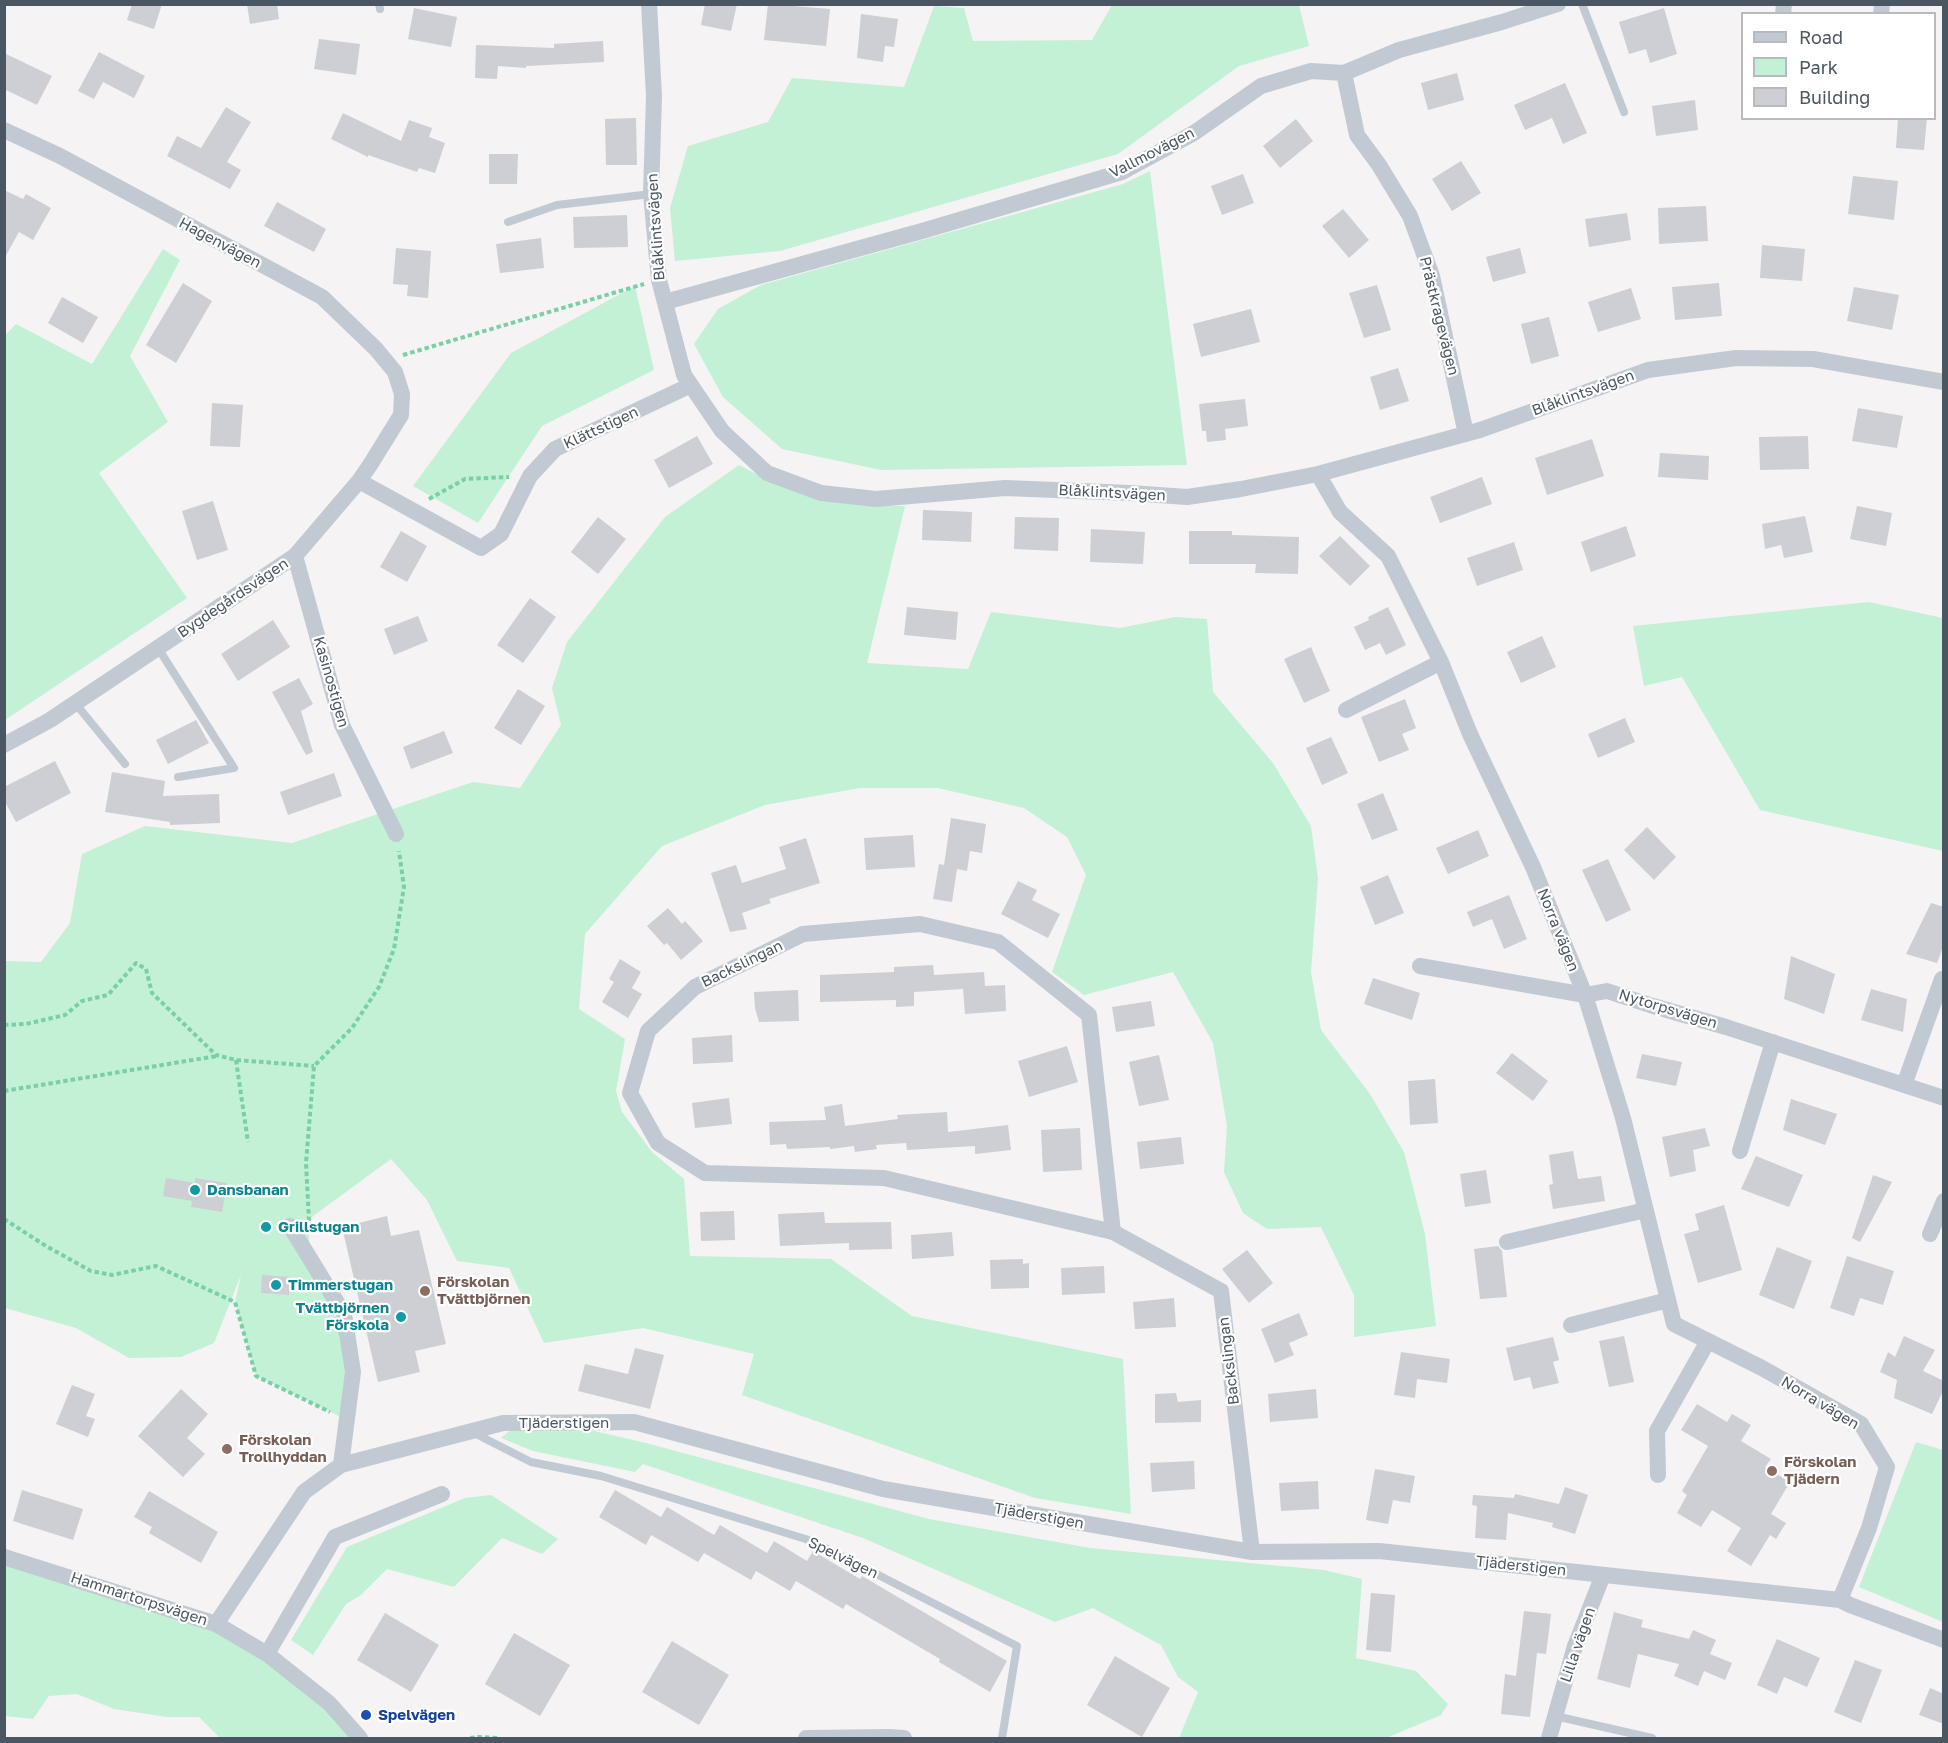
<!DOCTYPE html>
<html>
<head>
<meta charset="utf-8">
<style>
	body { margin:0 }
	#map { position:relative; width:1948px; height:1743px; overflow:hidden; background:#f5f3f3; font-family:"Golos Text",sans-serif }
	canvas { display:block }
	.frame { position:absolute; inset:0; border:6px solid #4a5661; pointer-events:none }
	.legend { position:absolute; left:1741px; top:12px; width:195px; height:108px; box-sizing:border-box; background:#fff; border:2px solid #b7bbc0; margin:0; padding:8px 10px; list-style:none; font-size:18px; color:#4a5661 }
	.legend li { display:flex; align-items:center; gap:12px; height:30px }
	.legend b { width:30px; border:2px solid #b7bbc0 }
</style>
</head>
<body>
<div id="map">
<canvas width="1948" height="1743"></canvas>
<div class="frame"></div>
<ul class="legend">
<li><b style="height:8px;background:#c1cad2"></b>Road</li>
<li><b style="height:16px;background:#c3f1d5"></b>Park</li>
<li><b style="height:16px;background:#cdcfd5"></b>Building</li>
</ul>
</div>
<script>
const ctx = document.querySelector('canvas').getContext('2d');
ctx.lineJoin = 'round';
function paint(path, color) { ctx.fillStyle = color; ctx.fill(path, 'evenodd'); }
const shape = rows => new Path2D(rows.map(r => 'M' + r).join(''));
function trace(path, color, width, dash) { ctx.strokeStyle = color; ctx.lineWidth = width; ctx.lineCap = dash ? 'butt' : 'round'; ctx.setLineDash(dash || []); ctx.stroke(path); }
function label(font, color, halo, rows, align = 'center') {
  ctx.font = font + ' "Golos Text",sans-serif'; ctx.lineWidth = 4.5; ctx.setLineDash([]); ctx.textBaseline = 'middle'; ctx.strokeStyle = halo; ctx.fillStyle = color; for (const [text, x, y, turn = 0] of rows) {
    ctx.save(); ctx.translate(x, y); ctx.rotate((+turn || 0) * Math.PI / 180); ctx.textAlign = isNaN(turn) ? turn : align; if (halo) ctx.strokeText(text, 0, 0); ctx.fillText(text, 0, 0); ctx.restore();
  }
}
const green = shape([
	[1112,5,1299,5,1309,46,1239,66,1118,154,780,251,675,261,670,208,688,146,768,122,792,78,904,87,934,6,964,8,973,41,1092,40],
	[1150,171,1187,465,881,470,782,449,723,397,694,344,718,309,761,285,1123,184],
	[163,249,180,260,130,356,168,422,99,473,187,598,5,720,5,335,16,324,92,364],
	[635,286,654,370,542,426,478,523,413,486,511,353],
	[739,465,764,478,876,506,905,506,867,663,968,669,991,612,1120,628,1175,617,1207,619,1213,692,1273,763,1311,826,1318,878,1311,972,1321,1030,1370,1094,1404,1152,1425,1234,1436,1326,1354,1337,1354,1295,1321,1227,1267,1229,1243,1213,1224,1172,1227,1126,1213,1043,1173,972,1084,995,1052,972,1086,875,1067,837,1024,808,938,788,860,788,765,805,662,846,585,934,579,1009,625,1039,616,1091,622,1112,652,1152,684,1179,690,1256,831,1259,912,1316,1123,1359,1131,1514,1035,1498,742,1395,754,1354,643,1328,544,1343,509,1268,457,1261,427,1200,391,1159,309,1219,309,1258,344,1314,347,1420,256,1376,235,1302,241,1275,214,1343,181,1357,129,1358,76,1328,5,1308,4,961,41,962,70,923,82,854,145,826,292,843,473,782,520,788,561,725,552,688,567,642,665,517],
	[1869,602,1943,618,1943,851,1760,810,1682,677,1644,686,1633,626],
	[513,1428,594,1431,646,1443,929,1519,1090,1548,1324,1570,1362,1579,1356,1658,1416,1671,1448,1704,1441,1715,1386,1738,1179,1738,1198,1692,1178,1677,1161,1645,1093,1608,1055,1622,863,1538,643,1464,635,1472,533,1451,501,1438],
	[1916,1442,1943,1450,1943,1622,1859,1587],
	[491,1495,558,1539,542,1554,502,1538,454,1587,387,1569,361,1595,346,1604,313,1655,291,1640,347,1547,465,1498],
	[5,1557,216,1624,267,1654,360,1738,220,1738,199,1717,167,1717,114,1709,77,1694,49,1696,33,1719,5,1716]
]);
const building = shape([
	[132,4,162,4,154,29,127,20],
	[247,4,277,4,279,19,250,24],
	[705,4,737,4,731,31,701,25],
	[768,4,830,9,826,46,764,40],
	[414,8,457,17,451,47,408,39],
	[1664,8,1677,54,1650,63,1646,49,1629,54,1619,22],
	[861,14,898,19,894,47,885,46,883,62,857,58],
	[319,39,360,44,356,75,314,69],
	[603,41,604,62,526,66,526,68,498,66,497,79,475,78,476,45,554,48,554,44],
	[99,52,145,76,134,98,103,82,94,99,78,91],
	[4,53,52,76,37,105,4,89],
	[1457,73,1464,100,1428,110,1421,83],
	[1565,83,1587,133,1563,144,1552,118,1525,130,1514,105],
	[1695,100,1698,130,1656,136,1652,106],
	[226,107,251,122,227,162,241,170,230,189,167,156,177,136,201,148],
	[343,113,401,141,409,120,432,128,429,137,445,143,435,173,419,168,417,172,368,155,368,157,331,139],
	[636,118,637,165,606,165,605,119],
	[1898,118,1927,118,1924,150,1896,148],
	[1296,119,1313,141,1280,168,1263,146],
	[489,154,518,154,517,184,489,184],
	[1461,161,1481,193,1452,211,1432,179],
	[1243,174,1254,203,1222,215,1211,186],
	[1853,176,1898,181,1894,220,1848,214],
	[4,190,23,199,26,194,51,208,33,240,19,232,4,259],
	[277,202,326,229,314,252,264,226],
	[1706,206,1708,241,1659,244,1658,208],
	[1343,209,1369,240,1349,258,1322,226],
	[1627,213,1631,240,1589,247,1585,219],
	[627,215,628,247,574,248,573,217],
	[541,238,544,268,500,273,496,244],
	[1762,245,1805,249,1802,281,1760,278],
	[396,248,431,251,428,298,407,296,408,285,393,284],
	[1520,248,1526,273,1493,282,1486,257],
	[183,283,212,301,176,363,146,345],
	[1719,283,1722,316,1675,320,1672,287],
	[1377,285,1391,330,1364,338,1349,293],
	[1854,287,1899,295,1892,330,1847,321],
	[1631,288,1641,319,1598,332,1588,302],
	[62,297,98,317,83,343,48,323],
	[1251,309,1260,342,1201,357,1193,324],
	[1549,317,1559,356,1531,364,1521,324],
	[1398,368,1409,401,1380,410,1370,377],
	[1245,399,1248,426,1225,429,1226,440,1207,442,1206,431,1202,431,1199,404],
	[212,403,243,405,240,447,210,446],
	[1858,408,1903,416,1897,448,1852,441],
	[697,436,713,464,669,488,654,460],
	[1808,436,1809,469,1760,470,1759,437],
	[1592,439,1604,476,1547,495,1535,458],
	[1660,453,1709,456,1708,480,1658,477],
	[1482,477,1492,504,1440,523,1430,497],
	[213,501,228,550,197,560,182,511],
	[1857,506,1892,513,1886,546,1850,539],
	[923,510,972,512,971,542,922,540],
	[1805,516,1813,552,1784,558,1781,545,1765,549,1762,524],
	[598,517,626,539,598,574,571,552],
	[1015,517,1059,518,1058,551,1014,549],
	[1626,526,1636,556,1591,572,1581,542],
	[1091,529,1145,532,1143,564,1090,562],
	[401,531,427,546,407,582,380,567],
	[1189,531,1232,531,1232,535,1299,537,1298,574,1255,573,1256,564,1189,564],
	[1340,536,1370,566,1350,586,1319,556],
	[1514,542,1523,570,1477,586,1467,558],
	[530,598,556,617,523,663,497,645],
	[907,607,958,612,956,640,904,635],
	[1388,607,1406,645,1386,655,1380,643,1365,650,1354,627,1369,620,1368,617],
	[418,616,428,641,394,655,384,629],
	[273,620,290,647,238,681,221,654],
	[1542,636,1556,667,1521,683,1507,652],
	[1311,647,1330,691,1304,703,1284,659],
	[299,678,313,704,301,711,313,752,306,755,272,692],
	[518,689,545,706,521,745,494,728],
	[1405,699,1416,728,1402,734,1409,750,1379,762,1361,717],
	[1625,718,1635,742,1598,758,1588,734],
	[196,720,209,743,168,764,156,740],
	[444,731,453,753,411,769,403,747],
	[1331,737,1348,773,1322,785,1306,748],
	[55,761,71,793,16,822,4,800,4,787],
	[112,772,165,781,163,796,219,794,220,823,170,825,170,822,105,812],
	[334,773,342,796,288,815,280,792],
	[1383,793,1398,830,1372,840,1357,804],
	[951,818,986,824,982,853,970,851,967,871,957,869,952,902,933,899,939,864,944,865],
	[1647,827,1676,857,1654,880,1624,850],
	[1478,830,1489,856,1448,874,1436,848],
	[913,835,915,867,866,870,864,838],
	[806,838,820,883,769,899,771,903,742,913,747,929,730,932,711,873,736,865,742,883,786,869,779,847],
	[1608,859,1631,910,1606,922,1582,870],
	[1388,875,1404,913,1375,925,1360,887],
	[1018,881,1037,890,1032,900,1060,914,1048,938,1001,914],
	[1509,895,1527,939,1504,949,1492,919,1473,927,1467,912],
	[1931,903,1944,907,1944,944,1937,963,1906,954],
	[668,908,682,924,685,921,703,941,681,960,667,943,664,945,647,926],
	[1791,956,1835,974,1824,1014,1784,999],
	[620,959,641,972,632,988,642,994,628,1018,602,1002,614,982,609,979],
	[933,965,934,975,984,972,985,986,1005,985,1006,1011,965,1014,963,989,914,992,914,1006,896,1007,896,1000,820,1002,820,975,894,972,894,967],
	[1373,978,1420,993,1412,1020,1364,1004],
	[1871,989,1907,999,1903,1032,1861,1020],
	[798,990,799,1021,759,1022,755,1008,754,992],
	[1151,1001,1155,1026,1116,1032,1112,1007],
	[732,1035,733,1062,693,1064,692,1038],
	[1067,1046,1078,1082,1029,1097,1018,1061],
	[1512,1053,1548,1081,1533,1101,1496,1073],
	[1642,1054,1682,1062,1676,1086,1636,1078],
	[1159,1055,1169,1100,1139,1106,1129,1062],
	[1435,1079,1438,1123,1410,1125,1408,1081],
	[729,1098,732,1124,695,1128,692,1103],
	[1791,1099,1837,1114,1825,1145,1783,1130],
	[842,1104,845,1126,898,1119,897,1115,947,1112,948,1132,1008,1125,1011,1150,975,1154,975,1146,907,1150,906,1143,876,1145,877,1149,855,1152,854,1146,830,1149,830,1147,787,1149,786,1144,770,1145,769,1122,826,1120,824,1107],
	[1080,1128,1082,1170,1043,1172,1041,1130],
	[1705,1128,1710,1146,1693,1150,1696,1171,1670,1177,1662,1137],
	[1181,1137,1184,1164,1140,1169,1137,1142],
	[1573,1151,1578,1179,1601,1176,1605,1201,1553,1209,1549,1185,1553,1184,1549,1155],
	[1756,1156,1803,1175,1789,1207,1741,1189],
	[1486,1170,1491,1203,1465,1207,1460,1174],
	[1873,1175,1892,1182,1860,1242,1852,1238],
	[166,1178,195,1183,195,1178,227,1183,222,1212,191,1207,192,1201,163,1196],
	[1724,1205,1742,1270,1698,1283,1684,1234,1699,1230,1695,1214],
	[734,1211,735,1240,701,1241,700,1212],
	[824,1212,825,1223,891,1222,892,1249,849,1250,849,1243,780,1246,778,1214],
	[387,1216,391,1236,419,1230,446,1344,415,1351,420,1372,378,1382,342,1227],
	[952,1232,954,1256,912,1259,911,1235],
	[1498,1246,1502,1251,1507,1297,1480,1299,1474,1249],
	[1777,1247,1812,1261,1794,1309,1759,1295],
	[1247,1250,1273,1283,1249,1303,1222,1269],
	[1847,1256,1894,1271,1883,1305,1860,1298,1854,1316,1830,1308],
	[1023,1259,1023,1264,1029,1263,1029,1288,991,1289,990,1260],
	[1104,1266,1105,1293,1062,1295,1061,1268],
	[262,1275,290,1277,289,1295,261,1293],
	[1174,1298,1176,1327,1135,1329,1133,1302],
	[1299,1313,1308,1335,1289,1343,1294,1355,1275,1363,1261,1329],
	[1624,1336,1634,1382,1609,1387,1599,1341],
	[1904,1336,1935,1350,1923,1371,1944,1381,1944,1389,1932,1414,1894,1398,1897,1380,1880,1372,1888,1352,1895,1357],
	[1553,1337,1559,1360,1553,1362,1559,1383,1533,1389,1530,1377,1514,1381,1506,1348],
	[635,1348,664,1355,650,1409,578,1391,585,1364,628,1374],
	[1401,1352,1450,1359,1447,1383,1417,1379,1415,1398,1394,1395],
	[72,1385,95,1394,86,1416,95,1419,88,1437,56,1424],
	[181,1389,208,1414,187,1438,205,1454,183,1477,138,1436],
	[1316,1389,1318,1418,1270,1422,1268,1394],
	[1176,1393,1178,1402,1201,1400,1201,1422,1155,1423,1155,1394],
	[1697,1404,1727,1422,1732,1414,1751,1425,1741,1441,1771,1459,1765,1467,1790,1482,1771,1514,1786,1523,1776,1539,1770,1535,1751,1566,1727,1551,1741,1528,1712,1510,1701,1527,1677,1513,1687,1495,1682,1491,1708,1446,1681,1430],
	[1194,1461,1195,1489,1152,1492,1150,1463],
	[1375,1469,1415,1476,1410,1503,1393,1500,1388,1524,1366,1520],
	[1318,1481,1319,1509,1281,1511,1279,1483],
	[1565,1487,1588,1495,1575,1534,1552,1527,1553,1523,1508,1513,1506,1540,1475,1538,1477,1506,1472,1505,1473,1495,1514,1498,1515,1494,1559,1504],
	[22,1490,83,1509,73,1540,13,1521],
	[615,1490,661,1517,667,1507,714,1535,720,1525,767,1553,774,1541,807,1561,813,1551,860,1579,862,1576,1007,1661,990,1692,939,1662,940,1659,846,1604,843,1609,796,1581,790,1591,756,1571,751,1580,704,1553,698,1562,651,1535,646,1545,599,1517],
	[149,1491,218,1532,201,1563,149,1533,152,1527,134,1517],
	[1371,1593,1395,1595,1391,1652,1366,1650],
	[1524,1611,1551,1614,1546,1654,1537,1653,1530,1717,1501,1714,1505,1674,1516,1676],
	[1614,1612,1643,1620,1641,1627,1689,1639,1693,1630,1716,1640,1710,1654,1732,1663,1725,1680,1704,1671,1698,1686,1674,1676,1679,1664,1638,1654,1630,1688,1597,1679],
	[385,1613,439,1645,411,1692,357,1660],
	[514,1633,570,1665,540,1716,485,1684],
	[1777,1639,1820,1658,1807,1687,1784,1677,1777,1694,1757,1685],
	[672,1641,729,1675,699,1725,642,1692],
	[1115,1656,1170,1688,1142,1737,1087,1705],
	[1855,1660,1882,1670,1861,1723,1834,1712],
	[1930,1688,1944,1694,1944,1724,1919,1715]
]);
const path = shape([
	[403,355,644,284],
	[429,499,465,479,509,477],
	[4,1025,26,1024,65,1015,82,1001,108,995,136,963,146,969,152,993,216,1055,236,1060,314,1066],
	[236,1060,248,1142],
	[4,1091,217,1056],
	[4,1219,46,1246,91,1271,112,1275,156,1266,235,1302,256,1376,330,1412],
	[309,1221,306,1163,314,1066,352,1028,379,987,394,949,404,887,399,851],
	[470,1738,479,1737,498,1738]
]);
const service = shape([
	[379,4,380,9],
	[1582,4,1624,112],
	[508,222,557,205,651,194],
	[158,648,234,768,178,777],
	[75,703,125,764],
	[472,1432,531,1462,601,1476,812,1541,1017,1646,1002,1738],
	[1555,1716,1652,1738]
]);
const minor = shape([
	[649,4,654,96,651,194,659,280,684,375,722,431,767,473,821,493,876,499,1005,488,1130,493,1187,497,1241,489,1318,474,1480,430,1648,370,1736,358,1813,359,1944,382],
	[1783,14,1784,4],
	[1881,14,1882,4],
	[1344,73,1357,135,1379,165,1410,216,1432,276,1466,434],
	[4,130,60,156,322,297,376,349,395,372,402,394,401,415,370,465,359,481,295,556,50,720,4,745],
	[665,302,922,231,1122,172,1194,133,1261,86,1311,71,1344,73,1399,50,1502,22,1558,4],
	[1318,474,1340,512,1388,556,1441,662,1346,710],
	[359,481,481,548,501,534,530,476,555,449,691,385],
	[295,556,342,725,396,834],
	[1441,662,1470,734,1533,867,1585,995,1623,1118,1674,1324,1762,1368,1861,1424,1887,1467,1869,1528,1840,1600],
	[1420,966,1585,995,1607,991,1653,1006,1726,1027,1944,1098],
	[1904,1085,1942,979],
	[1740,1151,1773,1042],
	[290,1226,344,1314,353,1372,341,1465],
	[1113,1232,884,1178,705,1173,658,1143,630,1093,648,1031,695,987,803,934,920,924,998,942,1089,1015,1113,1232,1221,1291,1252,1552],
	[1930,1234,1944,1201],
	[1507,1242,1646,1210],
	[1571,1325,1668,1300],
	[1658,1475,1657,1431,1708,1341],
	[4,1557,216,1624,267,1654,329,1703,360,1738],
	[216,1624,304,1492,341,1465,503,1423,634,1422,883,1489,1252,1552,1379,1551,1840,1600,1850,1605,1944,1640],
	[267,1654,335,1537,442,1494],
	[806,1738,889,1737,904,1738],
	[1549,1738,1575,1646,1603,1575]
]);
const markers = [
	[195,1190,6,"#0f9aa8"],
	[266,1227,6,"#0f9aa8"],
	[276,1285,6,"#0f9aa8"],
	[425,1291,6,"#8d6e63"],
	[401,1317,6,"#0f9aa8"],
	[227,1449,6,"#8d6e63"],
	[1772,1471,6,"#8d6e63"],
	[366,1715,6,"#1a4fb4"]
];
const streetNames = [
	["Vallmovägen",1152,153,-27],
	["Blåklintsvägen",656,227,-94],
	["Hagenvägen",220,243,28],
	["Prästkragevägen",1439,316,76],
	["Blåklintsvägen",1583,393,-20],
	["Klättstigen",601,428,-25],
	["Blåklintsvägen",1112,493,3],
	["Bygdegårdsvägen",233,598,-34],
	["Kasinostigen",331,682,74],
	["Norra vägen",1558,930,68],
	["Backslingan",742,964,-26],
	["Nytorpsvägen",1668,1009,17],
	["Backslingan",1229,1361,-97],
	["Norra vägen",1820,1403,31],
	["Tjäderstigen",564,1423],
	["Tjäderstigen",1039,1516,10],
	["Spelvägen",843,1558,26],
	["Tjäderstigen",1521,1566,6],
	["Hammartorpsvägen",139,1599,18],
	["Lilla vägen",1578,1645,-71]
];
const cultureNames = [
	["Dansbanan",207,1190],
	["Grillstugan",278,1227],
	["Timmerstugan",288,1285],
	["Tvättbjörnen",389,1308,"right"],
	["Förskola",389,1325,"right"]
];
const educationNames = [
	["Förskolan",437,1282],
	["Tvättbjörnen",437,1299],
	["Förskolan",239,1440],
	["Trollhyddan",239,1457],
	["Förskolan",1784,1462],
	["Tjädern",1784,1479]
];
const transitNames = [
	["Spelvägen",378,1715]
];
paint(green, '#c3f1d5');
paint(building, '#cdcfd5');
trace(path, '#7ad0a6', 4, [4.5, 3]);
trace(service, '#c1cad2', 8);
trace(minor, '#c1cad2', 16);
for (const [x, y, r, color] of markers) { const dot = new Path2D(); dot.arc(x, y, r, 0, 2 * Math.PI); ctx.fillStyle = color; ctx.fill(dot); trace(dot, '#fff', 2); }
label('15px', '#4a5661', '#fff', streetNames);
label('bold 15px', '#0d838f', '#fff', cultureNames, 'left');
label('bold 15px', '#785e54', '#fff', educationNames, 'left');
label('bold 15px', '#164399', '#fff', transitNames, 'left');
</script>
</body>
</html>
